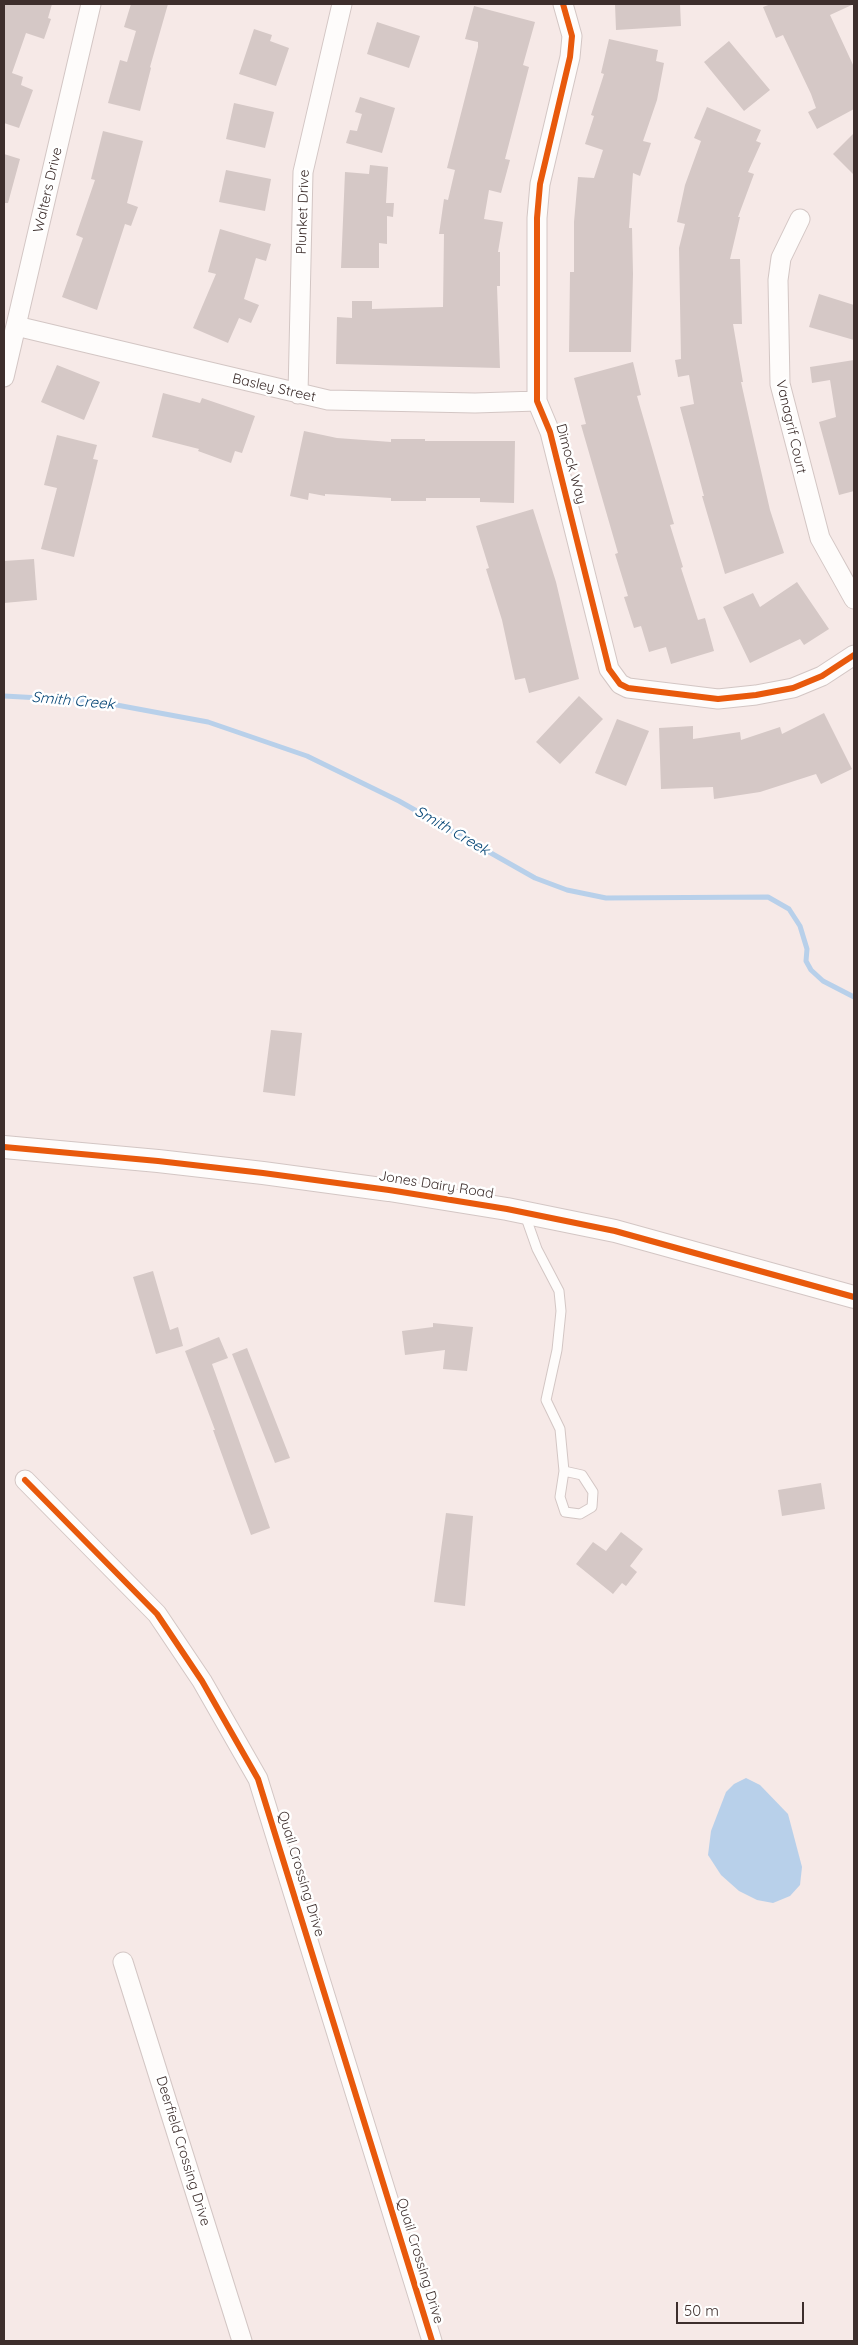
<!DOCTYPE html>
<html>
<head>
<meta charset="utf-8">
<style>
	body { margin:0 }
	#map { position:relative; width:858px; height:2345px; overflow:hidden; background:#f6e9e7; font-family:Quicksand,sans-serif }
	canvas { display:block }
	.frame { position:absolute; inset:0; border:5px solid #3d2e2c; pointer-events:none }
	.scale { position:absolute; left:676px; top:2302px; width:128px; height:22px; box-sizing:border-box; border:2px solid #3d2e2c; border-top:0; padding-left:6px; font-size:15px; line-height:18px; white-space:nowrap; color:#3d2e2c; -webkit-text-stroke:4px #fff; paint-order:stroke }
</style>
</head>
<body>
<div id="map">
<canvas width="858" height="2345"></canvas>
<div class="frame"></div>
<div class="scale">50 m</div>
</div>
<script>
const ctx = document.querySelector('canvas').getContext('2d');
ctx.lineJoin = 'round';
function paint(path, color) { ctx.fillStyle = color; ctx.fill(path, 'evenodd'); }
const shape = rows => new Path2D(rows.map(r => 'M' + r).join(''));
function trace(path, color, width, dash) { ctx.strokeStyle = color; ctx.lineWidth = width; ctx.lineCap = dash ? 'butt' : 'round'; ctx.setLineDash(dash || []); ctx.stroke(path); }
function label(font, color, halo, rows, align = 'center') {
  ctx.font = font + ' Quicksand,sans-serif'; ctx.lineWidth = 5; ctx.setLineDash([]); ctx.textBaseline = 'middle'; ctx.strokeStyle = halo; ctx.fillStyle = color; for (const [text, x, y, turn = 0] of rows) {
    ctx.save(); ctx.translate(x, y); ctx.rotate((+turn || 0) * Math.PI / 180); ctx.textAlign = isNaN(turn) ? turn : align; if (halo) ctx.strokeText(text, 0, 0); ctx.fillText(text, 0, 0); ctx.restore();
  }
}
const water = shape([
	[746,1778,760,1785,788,1814,802,1867,800,1885,790,1896,773,1903,757,1900,739,1891,721,1875,708,1855,711,1831,726,1792,734,1784]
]);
const stream = shape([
	[4,696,95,701,208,722,307,756,399,801,535,878,567,890,606,898,768,897,789,909,800,926,807,949,806,961,811,970,823,981,854,997]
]);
const building = shape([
	[4,4,52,4,48,18,51,19,44,39,26,33,12,73,23,77,21,85,33,90,19,128,4,123],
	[131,4,168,4,150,67,151,68,140,111,108,103,120,60,127,62,136,31,124,27],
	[615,4,680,4,681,26,616,30],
	[771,4,854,4,830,15,854,67,854,109,817,129,808,112,816,108,811,94,783,35,776,38,763,7],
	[474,6,535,22,523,65,529,67,505,159,510,160,501,193,489,190,484,219,503,222,498,252,500,252,500,286,497,286,500,368,336,364,337,317,352,318,352,301,372,301,372,309,443,307,444,234,439,234,444,199,448,200,455,170,447,168,478,47,478,42,465,39],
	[377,22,420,36,409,68,367,54],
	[254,29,272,35,270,41,289,48,276,86,239,74],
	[609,39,658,50,656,61,664,63,657,100,643,141,651,143,640,176,633,173,629,228,632,228,633,274,631,352,569,352,570,272,574,272,574,222,578,177,594,178,603,150,585,144,594,116,591,115,604,74,601,73],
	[729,41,770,90,744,111,704,62],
	[360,97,395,108,382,153,346,143,350,130,357,131,362,114,355,112],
	[234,103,274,112,265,148,226,139],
	[707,107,761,130,756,141,761,143,748,172,754,174,738,217,740,217,730,259,740,259,742,324,733,324,743,382,741,382,753,436,770,510,784,553,725,574,702,496,704,496,680,407,694,404,689,375,678,377,675,360,681,359,679,248,685,224,677,222,685,185,701,141,694,138],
	[103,131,143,141,127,203,138,207,131,226,125,224,97,310,62,297,83,238,76,235,95,180,91,179],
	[854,133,854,175,833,154],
	[4,154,20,159,8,203,4,203],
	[370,165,388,167,386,203,394,203,393,217,387,216,387,244,379,243,379,268,341,268,345,172,369,174],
	[226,170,271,179,265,211,219,202],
	[220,229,271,244,266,261,256,258,244,299,259,305,251,323,239,318,228,343,193,328,216,274,208,272],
	[819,294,854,305,854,340,809,327],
	[854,360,854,491,839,495,819,422,836,417,830,380,812,383,810,367],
	[633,362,641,395,637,396,674,524,670,525,683,567,681,568,698,620,705,618,714,651,671,664,666,647,649,652,641,626,634,628,624,597,628,596,615,554,618,553,581,425,586,424,574,378],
	[57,365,100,382,84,420,41,402],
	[163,393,200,403,202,398,255,416,242,453,235,451,231,463,198,451,199,449,152,437],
	[304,431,337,438,391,442,391,439,425,439,425,441,515,441,514,503,480,502,480,498,426,498,426,501,391,501,391,498,325,494,325,496,309,493,308,500,290,496],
	[57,435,97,445,93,459,98,460,74,557,41,549,57,488,44,485],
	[533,509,556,582,579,679,529,693,525,678,515,680,502,620,486,569,489,568,476,526],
	[34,559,37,600,4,603,4,561],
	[797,582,829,629,804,645,800,639,750,663,723,607,753,593,760,607],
	[579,696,603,719,560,764,536,742],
	[824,713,852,769,821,784,816,774,760,792,714,799,713,787,661,789,659,728,693,726,693,739,740,732,741,740,780,727,782,734],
	[617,719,649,731,626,786,595,773],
	[271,1030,302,1033,295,1096,263,1092],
	[153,1271,170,1330,178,1327,183,1346,156,1354,133,1277],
	[433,1323,473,1327,467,1371,443,1369,445,1350,405,1355,402,1331,433,1327],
	[219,1337,228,1358,212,1364,270,1528,251,1535,213,1430,215,1430,185,1351],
	[247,1348,290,1458,275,1463,232,1354],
	[821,1483,825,1509,782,1516,778,1490],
	[446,1513,473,1516,465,1606,434,1602],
	[621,1532,643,1549,630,1566,637,1572,626,1586,622,1583,613,1594,576,1564,593,1542,606,1551]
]);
const service = shape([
	[525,1215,537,1249,559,1291,561,1311,557,1350,546,1400,560,1429,564,1471,560,1497,565,1512,580,1514,592,1507,593,1492,582,1475,564,1471]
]);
const minor = shape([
	[563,4,572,36,570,57,540,184,537,218,537,401,550,432,609,669,620,684,628,688,718,699,756,695,793,688,822,676,854,655],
	[800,219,781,258,778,280,780,384,820,538,854,599],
	[16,326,328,400,475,403,537,401],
	[4,377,91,4],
	[298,394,303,172,342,4],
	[25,1480,157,1614,202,1681,258,1779,432,2341],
	[123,1962,242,2341]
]);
const tertiary = shape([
	[4,1147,158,1161,263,1173,389,1190,507,1209,615,1231,854,1297]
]);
const cycleway = shape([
	[563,4,572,36,570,57,540,184,537,218,537,401,550,432,609,669,620,684,628,688,718,699,756,695,793,688,822,676,854,655],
	[4,1147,158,1161,263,1173,389,1190,507,1209,615,1231,854,1297],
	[25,1480,157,1614,202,1681,258,1779,432,2341]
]);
const streetNames = [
	["Walters Drive",48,190,-77],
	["Plunket Drive",303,212,-88],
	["Basley Street",274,388,13],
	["Vanagrif Court",791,427,77],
	["Dimock Way",571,464,75],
	["Jones Dairy Road",436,1185,9],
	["Quail Crossing Drive",301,1874,73],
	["Deerfield Crossing Drive",183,2151,73],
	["Quail Crossing Drive",420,2261,73]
];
const waterNames = [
	["Smith Creek",73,701,5],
	["Smith Creek",452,831,30]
];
paint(water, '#b8d0ea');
trace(stream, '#b8d0ea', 5);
paint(building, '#d5c8c6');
trace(service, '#d3c6c4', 11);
trace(minor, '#d3c6c4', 21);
trace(tertiary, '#d3c6c4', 24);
trace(service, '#fefcfb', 9);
trace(minor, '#fefcfb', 19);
trace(tertiary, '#fefcfb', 22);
trace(cycleway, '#e8590c', 6);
label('14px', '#3d2e2c', '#fff', streetNames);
label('italic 15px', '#064676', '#fff', waterNames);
</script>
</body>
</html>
